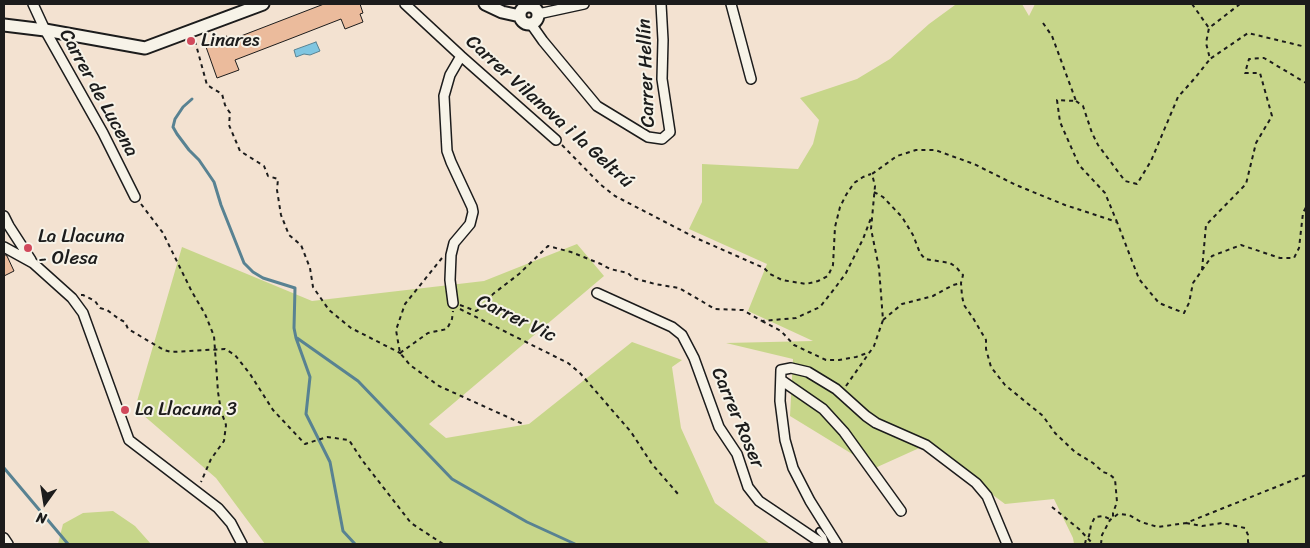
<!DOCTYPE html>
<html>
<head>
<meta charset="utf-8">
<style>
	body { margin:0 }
	#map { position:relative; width:1310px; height:548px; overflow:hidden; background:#f3e2d1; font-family:Sriracha,sans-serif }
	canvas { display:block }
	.frame { position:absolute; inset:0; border:5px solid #1c1c1c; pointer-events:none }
	.north { position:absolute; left:20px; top:478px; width:50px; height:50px; -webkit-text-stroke:4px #f7f3e8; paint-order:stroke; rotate:193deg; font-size:14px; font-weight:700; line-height:20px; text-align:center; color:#1c1c1c }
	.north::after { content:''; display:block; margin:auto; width:18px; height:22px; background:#1c1c1c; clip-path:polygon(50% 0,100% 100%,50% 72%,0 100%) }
</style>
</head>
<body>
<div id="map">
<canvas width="1310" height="548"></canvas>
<div class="frame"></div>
<div class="north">N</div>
</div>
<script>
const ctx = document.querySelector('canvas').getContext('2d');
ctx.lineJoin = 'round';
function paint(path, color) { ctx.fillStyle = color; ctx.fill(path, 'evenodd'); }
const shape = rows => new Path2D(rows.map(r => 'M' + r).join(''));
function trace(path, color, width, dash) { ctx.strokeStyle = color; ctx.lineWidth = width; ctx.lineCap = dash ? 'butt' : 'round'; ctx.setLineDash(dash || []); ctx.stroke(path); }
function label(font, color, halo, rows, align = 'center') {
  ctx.font = font + ' Sriracha,sans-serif'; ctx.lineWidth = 4; ctx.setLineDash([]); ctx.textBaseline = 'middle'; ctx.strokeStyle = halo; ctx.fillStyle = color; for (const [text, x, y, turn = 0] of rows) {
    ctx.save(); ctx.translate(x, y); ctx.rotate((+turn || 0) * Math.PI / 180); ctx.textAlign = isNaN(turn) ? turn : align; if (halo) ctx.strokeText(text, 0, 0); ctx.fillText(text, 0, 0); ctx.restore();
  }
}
const green = shape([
	[955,4,1022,4,1029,16,1035,4,1306,4,1306,544,1074,544,1073,538,1054,499,1005,504,926,445,875,468,790,416,793,359,726,343,813,341,748,311,767,264,689,229,702,202,702,164,798,169,813,144,819,120,800,98,857,79,890,59,929,24,955,5],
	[577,244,604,276,429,424,446,438,529,424,632,342,682,360,672,367,681,428,715,503,770,544,265,544,216,478,135,408,182,247,312,301,484,281],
	[113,511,135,526,151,544,58,544,63,524,83,513]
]);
const water = shape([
	[316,42,320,51,310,55,304,54,296,57,294,50,316,42]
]);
const stream = shape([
	[192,99,183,107,175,119,173,127,177,134,189,150,199,160,214,182,221,205,244,263,253,272,263,278,295,288,294,328,296,338,310,377,306,414,330,462,343,531,355,544],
	[297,338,358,381,452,479,527,522,575,544],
	[4,468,68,544]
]);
const building = shape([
	[324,4,360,4,363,13,360,14,363,22,345,29,341,19,287,40,235,60,239,70,217,78,205,44,227,36,228,41,324,4],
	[4,254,7,256,14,271,4,276,4,254]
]);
const path = shape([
	[1192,4,1209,28],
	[1240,4,1209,28,1206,43,1210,59,1248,33,1306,47],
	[1043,23,1052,36,1076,101,1057,100,1060,122,1079,165,1105,193,1117,222],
	[195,41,207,85,222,94,225,105,230,113,229,125,240,151,264,166,268,176,278,179,277,190,281,215,289,235,301,245,310,268,313,287,329,310,351,328,402,354],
	[1076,101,1083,106,1092,133,1098,145,1125,181,1137,184,1151,161,1178,97,1195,78,1210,59],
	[562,145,601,185,615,196,696,238,764,268,770,274,782,280,806,284,818,281,828,276,833,265,835,227,840,207,846,195,854,183,863,177,871,174],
	[874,192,883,197,902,217,913,235,920,253,925,259,950,263,956,267,963,275,961,283,962,296,964,305,973,318,986,340,986,349,991,367,1005,385,1043,416,1055,433,1075,452,1093,463,1103,472,1109,474,1115,479,1117,502,1113,513,1113,517],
	[141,204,163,233,192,292,205,314,214,336,218,392,221,411,226,425,224,441,211,459,201,482],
	[442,258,405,304,396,330,400,353,410,365,439,386,523,424],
	[1202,270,1206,225,1246,184,1256,143,1272,116,1260,73,1245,73,1249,59,1264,58,1306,83],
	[81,295,83,295,95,301,100,308,107,310,119,319,125,322,128,329,164,350,171,352,225,349,235,355,250,374,273,410,305,444,327,437,349,440,362,460,411,523,443,544],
	[460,305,476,311,482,308,493,294,519,274,548,246,571,252,601,264,610,269,628,273,633,278,655,284,679,288,715,309,743,310,762,321,796,318,820,307,835,288,846,273,863,239,871,218],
	[460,309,568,363,580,373,631,432,652,464,678,494],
	[883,320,902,304,933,296,953,285,961,283],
	[762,321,781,331,794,345,826,360,839,360,856,357,870,352],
	[400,353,428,333,447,329,452,319,453,311],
	[846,386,874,346,883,320,879,268,871,229,875,186,872,174,897,156,916,150,935,150,974,164,1016,185,1065,205,1117,222,1139,279,1159,303,1184,313,1189,303,1193,283,1212,256,1241,245,1280,258,1294,258,1299,248,1303,213,1306,207],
	[1052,507,1079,529,1093,544],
	[1186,523,1202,526,1222,523,1245,528,1248,535,1248,542,1249,544],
	[1085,544,1086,539,1089,536,1091,525,1095,517,1103,516,1110,519],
	[1101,544,1102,535,1110,520,1118,514,1129,515,1141,522,1158,527,1186,523,1306,475]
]);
const service = shape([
	[819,531,824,537,826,544]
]);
const minor = shape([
	[33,4,45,30,103,133,135,197],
	[405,4,461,56,556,140],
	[731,4,751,79],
	[538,14,584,4],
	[531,24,543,41,597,106,648,137,662,139,670,132,662,79,663,40,661,4],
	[4,216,9,226,31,260],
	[4,247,33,263,72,298,83,313,129,440,218,508,231,523,242,544],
	[597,293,672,327,682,335,694,358,719,427,737,454,748,487,759,501,814,538,824,544],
	[453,303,450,280,451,255,454,243,470,224,473,212,472,207,451,162,447,151,444,96,450,75,461,56],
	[781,380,823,409,844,432,901,511],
	[4,538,8,544],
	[837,544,810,501,793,468,785,440,780,401,781,370,791,368,808,372,836,389,866,416,876,423,926,445,976,483,987,496,1007,544]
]);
const tertiary = shape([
	[485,4,502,12,520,16],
	'520 15a9 9 0 1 1 18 0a9 9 0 1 1-18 0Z',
	[4,25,45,30,145,48,263,4]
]);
const markers = [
	[191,41,5,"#d1495b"],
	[28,248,5,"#d1495b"],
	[125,410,5,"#d1495b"]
];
const poiNames = [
	["Linares",201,41],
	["La Llacuna",38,237],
	["- Olesa",38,259],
	["La Llacuna 3",135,410]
];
const streetNames = [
	["Carrer Hellín",647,73,-92],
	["Carrer de Lucena",98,93,61],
	["Carrer Vilanova i la Geltrú",549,112,42],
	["Carrer Vic",516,319,26],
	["Carrer Roser",737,418,67]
];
paint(green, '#c7d68a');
paint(water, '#80c6e1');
trace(water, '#588292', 1);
trace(stream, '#588292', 3);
paint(building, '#ebbb9c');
trace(building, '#1c1c1c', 1);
trace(service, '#1c1c1c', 8);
trace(minor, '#1c1c1c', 12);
trace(tertiary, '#1c1c1c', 15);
trace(path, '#1c1c1c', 2, [4, 4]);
trace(service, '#f7f3e8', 4.5);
trace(minor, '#f7f3e8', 9);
trace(tertiary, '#f7f3e8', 11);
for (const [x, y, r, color] of markers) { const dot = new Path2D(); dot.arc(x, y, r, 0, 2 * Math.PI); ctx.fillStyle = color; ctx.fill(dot); trace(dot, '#f7f3e8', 2); }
label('19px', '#1c1c1c', '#f7f3e8', poiNames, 'left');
label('19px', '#1c1c1c', '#f7f3e8', streetNames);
</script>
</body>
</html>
